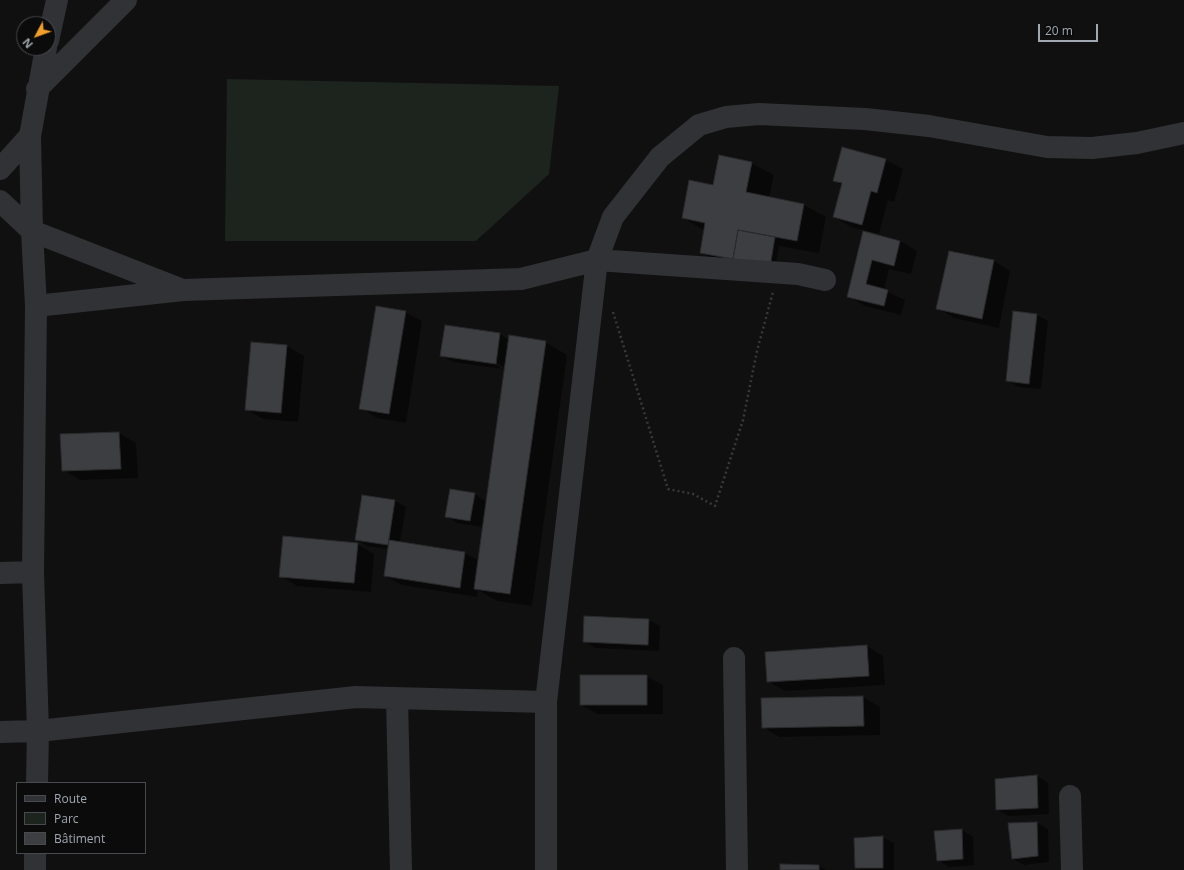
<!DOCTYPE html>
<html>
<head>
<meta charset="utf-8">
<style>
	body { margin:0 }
	#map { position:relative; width:1184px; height:870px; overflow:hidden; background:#101011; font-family:"Open Sans",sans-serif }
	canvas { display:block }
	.legend { position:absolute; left:16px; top:782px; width:130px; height:72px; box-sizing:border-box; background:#0b0b0c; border:1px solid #474a4e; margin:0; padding:5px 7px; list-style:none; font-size:12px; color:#a1a8b2 }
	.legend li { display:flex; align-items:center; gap:8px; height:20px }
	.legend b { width:20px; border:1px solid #474a4e }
	.north { position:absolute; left:16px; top:16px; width:40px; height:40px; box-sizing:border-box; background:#0b0b0c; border:1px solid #474a4e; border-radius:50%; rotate:229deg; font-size:11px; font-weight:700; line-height:16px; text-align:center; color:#a1a8b2 }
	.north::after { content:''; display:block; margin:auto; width:14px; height:18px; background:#f0a02a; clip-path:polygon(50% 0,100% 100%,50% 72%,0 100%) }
	.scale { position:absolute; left:1038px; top:24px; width:60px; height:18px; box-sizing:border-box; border:2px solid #a1a8b2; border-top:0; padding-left:5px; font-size:12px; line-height:14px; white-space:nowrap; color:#a1a8b2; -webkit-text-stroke:3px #0b0b0c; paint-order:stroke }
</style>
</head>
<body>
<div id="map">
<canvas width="1184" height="870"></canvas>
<ul class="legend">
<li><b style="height:5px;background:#313236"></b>Route</li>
<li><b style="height:11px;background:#1c241d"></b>Parc</li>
<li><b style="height:11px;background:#3c3e41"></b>Bâtiment</li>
</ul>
<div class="north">N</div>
<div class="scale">20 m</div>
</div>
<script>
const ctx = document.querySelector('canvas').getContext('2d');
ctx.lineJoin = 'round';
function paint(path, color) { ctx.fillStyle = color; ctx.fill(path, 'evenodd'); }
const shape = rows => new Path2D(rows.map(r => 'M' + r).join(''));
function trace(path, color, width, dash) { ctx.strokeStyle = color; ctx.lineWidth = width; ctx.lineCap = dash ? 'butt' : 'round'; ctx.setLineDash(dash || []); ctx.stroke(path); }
const green = shape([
	[227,79,559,86,549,174,476,241,225,241]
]);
const shadow = shape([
	[886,160,903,169,894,202,888,200,879,234,851,227,834,217,842,185,834,180],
	[751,163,774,175,769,198,804,205,826,217,819,253,779,246,775,269,723,265,701,252,705,231,683,218,714,187],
	[864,232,900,241,917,251,911,274,889,269,884,290,905,300,901,315,865,306,848,296],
	[994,261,1010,271,999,328,954,318,938,308],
	[405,312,422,321,406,423,377,418,361,408],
	[1037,315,1048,321,1041,389,1018,387,1007,380],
	[500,334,509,340,545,342,567,355,532,606,497,601,478,590,477,597,402,585,385,576,389,549,367,546,356,539,395,501,406,507,400,542,465,553,478,560,483,527,457,523,446,516,474,494,487,502,505,368,492,360,491,362,503,369,453,362,441,355],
	[287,346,304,356,298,422,263,419,246,409],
	[119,433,136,443,138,478,80,480,63,470,61,435],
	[357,544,374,554,371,592,297,586,281,576],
	[649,620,660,626,659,651,595,648,584,641],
	[867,646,883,656,885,685,785,691,768,681],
	[646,676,663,685,663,714,598,714,581,705],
	[863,697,880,707,880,735,779,737,763,727],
	[1037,776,1048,783,1049,814,1008,816,997,810],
	[1037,823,1048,829,1049,862,1024,865,1013,859],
	[962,830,973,837,974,865,949,867,938,860],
	[882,837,894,843,894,870,861,870,856,867],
	[819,866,827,870,781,870]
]);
const building = shape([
	[842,147,886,159,877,193,871,191,862,225,833,217,842,183,833,181,842,147],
	[719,155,752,162,746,192,804,204,797,241,738,230,733,259,700,253,705,223,682,218,689,180,713,185,719,155],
	[738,230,775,237,770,267,733,259,738,230],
	[863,231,900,241,894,266,872,260,866,284,888,290,884,306,847,297,863,231],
	[949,251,994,260,982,319,936,309,949,251],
	[376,306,406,311,389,414,359,409,376,306],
	[1013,311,1037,314,1029,384,1006,381,1013,311],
	[445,325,500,333,496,364,440,356,445,325],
	[509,335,546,341,510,594,474,589,509,335],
	[251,342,287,345,281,413,245,410,251,342],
	[119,432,121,469,62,471,60,434,119,432],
	[450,489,475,493,470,521,445,517,450,489],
	[362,495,395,500,388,545,355,540,362,495],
	[283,536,358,543,354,583,279,577,283,536],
	[389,540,465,552,460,588,384,576,389,540],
	[584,616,649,619,648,645,583,642,584,616],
	[867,645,869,676,767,682,765,652,867,645],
	[580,675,647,675,647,705,580,705,580,675],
	[863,696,864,726,762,728,761,698,863,696],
	[1037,775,1038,808,996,810,995,779,1037,775],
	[1037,822,1038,856,1012,859,1008,823,1037,822],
	[962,829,963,859,937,861,934,831,962,829],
	[883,836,883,868,855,868,854,838,883,836],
	[780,864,819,865,819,870,780,870,780,864]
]);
const path = shape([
	[613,312,668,489,693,494,715,506,743,420,757,351,773,292]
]);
const minor = shape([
	[48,41,57,0],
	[37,89,126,0],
	[0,169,30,136],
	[0,201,32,231,180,289],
	[36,306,183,290,521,279,597,260,798,274,825,280],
	[0,573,33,572],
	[734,658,737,870],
	[397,699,401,870],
	[0,732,38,731,356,697,546,702],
	[37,783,38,731,33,572,36,306,32,231,30,136,46,48],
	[1070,796,1072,870],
	[35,870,35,853],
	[546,870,546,702,597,260,613,217,660,157,699,125,726,117,759,114,865,119,929,126,1047,147,1092,148,1137,143,1184,133]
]);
paint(green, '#1c241d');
paint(shadow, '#0007');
paint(building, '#3c3e41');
trace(building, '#2a2a2d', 1);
trace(path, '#37393d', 2.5, [2, 3]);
trace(minor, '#313236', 22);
</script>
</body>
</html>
